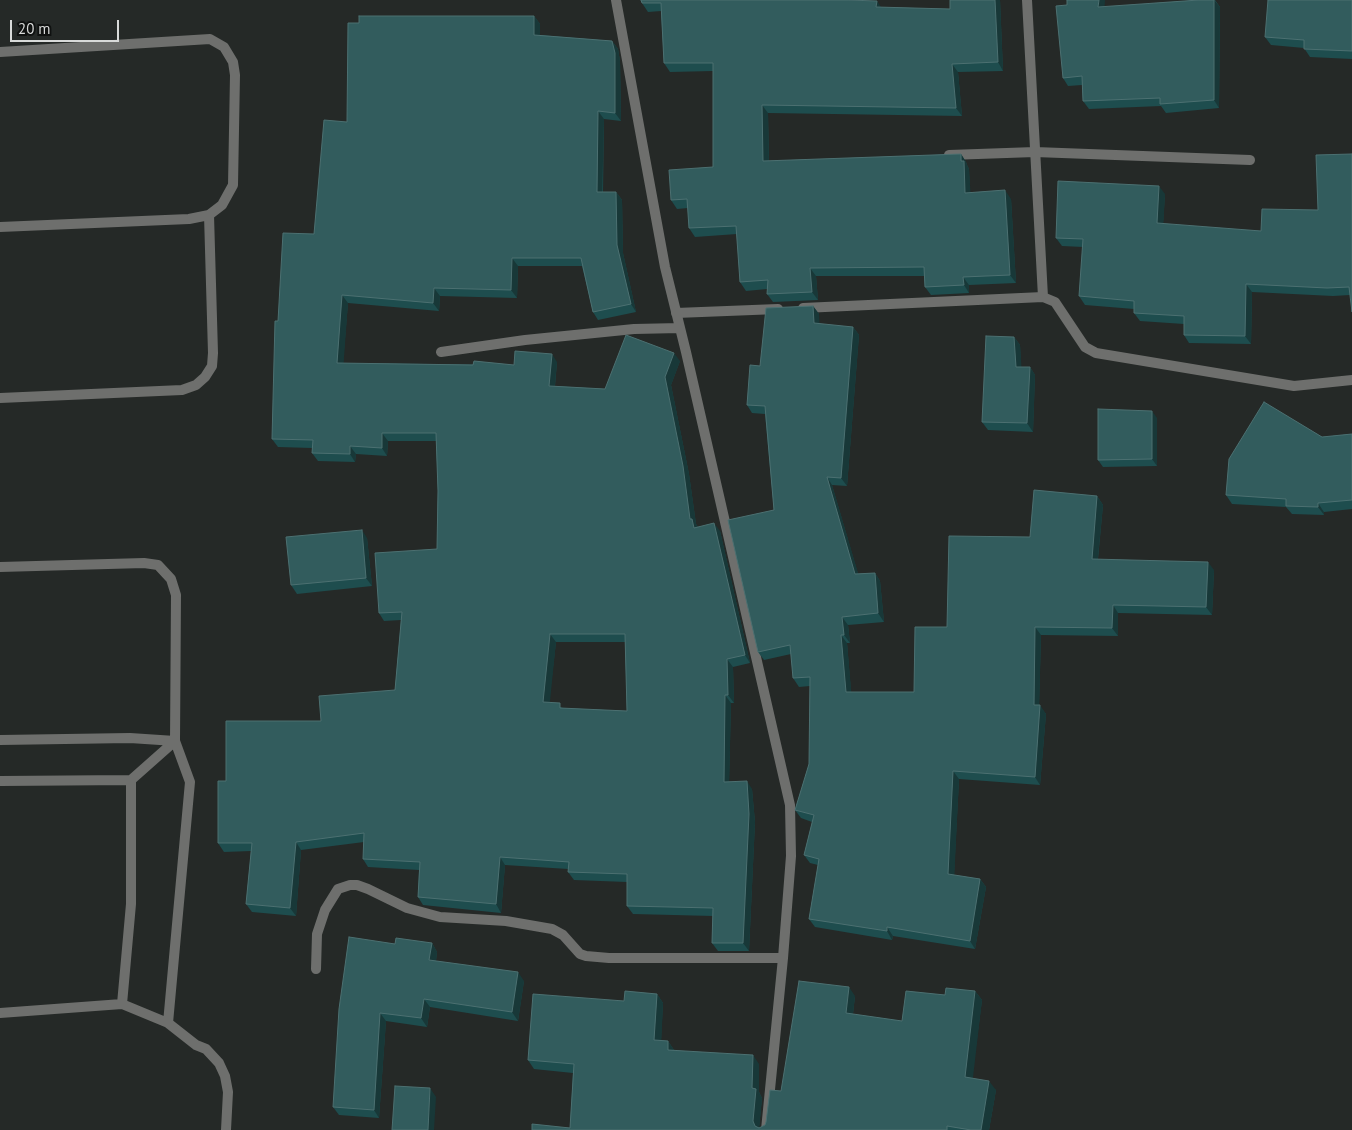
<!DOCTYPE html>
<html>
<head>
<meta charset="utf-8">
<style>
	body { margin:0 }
	#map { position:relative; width:1352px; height:1130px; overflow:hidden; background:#252927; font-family:"PT Sans",sans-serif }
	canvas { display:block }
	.scale { position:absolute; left:10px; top:20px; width:109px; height:22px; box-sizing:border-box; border:2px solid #d8dad9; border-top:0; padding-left:6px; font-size:15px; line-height:18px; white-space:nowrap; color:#d8dad9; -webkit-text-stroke:4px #0f1110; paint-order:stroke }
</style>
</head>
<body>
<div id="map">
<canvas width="1352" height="1130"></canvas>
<div class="scale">20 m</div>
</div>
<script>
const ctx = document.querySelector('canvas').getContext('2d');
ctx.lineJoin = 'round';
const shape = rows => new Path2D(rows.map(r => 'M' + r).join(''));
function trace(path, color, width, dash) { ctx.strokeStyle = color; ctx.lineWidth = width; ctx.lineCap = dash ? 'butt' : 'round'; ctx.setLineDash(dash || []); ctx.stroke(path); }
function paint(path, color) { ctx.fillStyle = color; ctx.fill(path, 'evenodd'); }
const minor = shape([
	[616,0,665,267,686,352,790,805,791,856,783,958,766,1130],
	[1027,0,1043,297],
	[0,52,210,39,224,47,233,62,235,75,233,185,222,205,209,215,189,219,0,227],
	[949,155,1035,152,1250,160],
	[803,308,1043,297,1055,302,1085,347,1096,353,1294,386,1352,380],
	[676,313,778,309],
	[441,352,525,340,634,329,680,328],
	[0,398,182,390,196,385,205,377,212,366,213,353,209,215],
	[0,567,144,563,158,565,171,579,176,595,175,741,131,780],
	[0,740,130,738,175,741,190,782,168,1023],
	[0,781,131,780,131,904,122,1004],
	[316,969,317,934,325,910,338,889,350,885,357,885,368,889,407,908,440,917,506,921,552,929,563,935,580,954,586,956,609,958,783,958],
	[0,1013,122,1004,168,1023,196,1045,206,1049,219,1063,225,1076,228,1092,226,1130]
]);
const wall = shape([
	[641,0,950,9,950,0,1000,0,1003,71,958,72,962,116,768,113,769,161,961,154,966,162,967,165,969,169,970,192,1011,199,1016,283,969,285,969,293,931,295,925,287,924,276,816,276,818,300,773,302,767,294,767,289,746,291,740,282,737,234,695,237,689,228,688,208,677,209,671,200,713,167,713,71,670,72,664,63,661,11,648,12,642,3],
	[1199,0,1215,0,1220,7,1219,108,1166,113,1161,106,1089,109,1083,101,1082,85,1068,86,1063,78,1067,5,1105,7],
	[1352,0,1352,59,1310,57,1304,48,1271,45,1265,37],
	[534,16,540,24,540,35,612,41,618,49,620,61,621,121,604,119,603,192,616,192,622,200,623,253,636,312,598,320,593,312,582,266,518,266,517,298,440,296,439,311,348,303,343,363,514,365,557,362,555,386,605,389,680,361,671,385,689,474,696,524,698,527,720,531,750,663,733,667,734,703,731,703,729,782,752,789,755,822,749,951,718,951,712,943,713,916,633,914,627,906,627,882,574,880,568,872,568,869,505,865,501,913,423,905,418,897,419,870,368,867,363,859,364,842,301,850,296,916,252,912,246,904,251,851,224,852,218,843,226,781,321,721,395,690,401,620,384,621,379,613,437,549,438,491,436,441,388,441,387,456,356,454,355,462,318,461,312,453,312,448,278,447,272,439,278,321,314,234,347,122,359,23],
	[556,642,625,642,627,711,563,708,549,703],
	[1352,154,1350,295,1333,296,1252,292,1251,344,1189,343,1184,335,1184,324,1140,321,1134,313,1134,309,1085,305,1079,296,1083,247,1062,246,1056,238,1165,194,1163,224,1261,231,1318,210],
	[813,306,819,314,819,324,853,327,859,335,847,486,832,485,858,574,875,573,880,581,884,622,848,625,850,643,847,643,851,692,914,692,947,627,1030,537,1097,496,1103,505,1098,559,1214,570,1212,615,1118,613,1118,636,1041,635,1039,705,1046,714,1040,785,959,779,954,875,980,879,986,887,975,949,893,936,892,940,815,927,809,919,818,865,810,863,804,855,812,822,801,818,795,810,809,764,810,686,799,687,793,678,791,654,764,660,758,652,774,510,765,414,752,413,747,405,760,366],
	[1014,337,1020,345,1021,367,1030,367,1035,375,1033,432,988,430,982,422],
	[1157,418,1157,466,1103,467,1098,460],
	[1352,434,1352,509,1324,512,1324,515,1292,514,1286,507,1232,504,1226,495,1322,437],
	[367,538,372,586,297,594,291,585],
	[432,943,437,952,436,961,524,981,518,1021,430,1007,427,1027,386,1021,379,1118,339,1115,333,1107,395,944],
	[975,991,982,1000,972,1078,996,1090,989,1130,532,1130,570,1128,573,1073,534,1069,528,1060,624,1001,657,994,663,1003,661,1040,668,1041,674,1050,759,1064,759,1092,762,1098,759,1128,765,1125,781,1091,855,996,853,1014,902,1021,945,995]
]);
const shadedWall = shape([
	[995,0,1000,0,1003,71,998,62],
	[1099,0,1105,0,1104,15,1098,7],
	[1214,0,1220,7,1219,108,1214,100],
	[877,1,883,10,876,7],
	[534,16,540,24,540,43,534,35],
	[612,41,618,49,620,61,621,121,615,113],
	[952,64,958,72,962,116,956,108],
	[762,105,768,113,769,169,763,161],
	[598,111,604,119,602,200,597,192],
	[961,154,966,162,967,165,969,169,971,201,965,193],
	[1159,186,1165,194,1163,231,1157,223],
	[1005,190,1011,199,1016,283,1010,275],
	[616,192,622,200,623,253,636,312,631,304,617,245],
	[512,258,518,266,517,298,511,290],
	[810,268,816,276,818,300,812,292],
	[963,277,969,285,969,293,964,285],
	[1246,284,1252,292,1251,344,1245,336],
	[434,288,440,296,439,311,433,303],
	[342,295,348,303,343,371,337,363],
	[813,306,819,314,820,331,814,323],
	[853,327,859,335,847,486,841,478],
	[1014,337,1020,345,1022,375,1016,367],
	[674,353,680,361,671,385,689,474,696,524,698,527,694,528,690,519,665,377],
	[552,354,557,362,554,394,549,386],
	[1030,367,1035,375,1033,432,1027,423],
	[1152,411,1157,418,1157,466,1152,459],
	[382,433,388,441,387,456,382,448],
	[350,446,356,454,355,462,350,454],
	[827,477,832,485,861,583,855,574],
	[1097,496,1103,505,1097,567,1092,559],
	[1318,503,1324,512,1324,515,1318,507],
	[714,523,720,531,750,663,745,655],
	[362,530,367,538,372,586,366,578],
	[1208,562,1214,570,1212,615,1206,607],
	[875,573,880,581,884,622,878,613],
	[1113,605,1118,613,1118,636,1112,628],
	[842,617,848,625,850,643,844,635],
	[1035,627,1041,635,1039,713,1034,705],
	[550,634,556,642,549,711,543,702],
	[841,635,847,643,852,700,846,692],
	[727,659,733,667,734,703,728,695],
	[725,695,731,703,729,790,724,782],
	[1040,705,1046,714,1040,785,1035,777],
	[953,771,959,779,954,882,948,874],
	[747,781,752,789,755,822,749,951,743,943],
	[296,842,301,850,296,916,290,908],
	[500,857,505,865,501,913,496,904],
	[980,879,986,887,975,949,970,941],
	[887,927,893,936,892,940,887,931],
	[432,943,437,952,435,968,429,960],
	[518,972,524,981,518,1021,512,1012],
	[849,987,855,996,852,1022,846,1013],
	[975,991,982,1000,972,1086,965,1077],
	[657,994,663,1003,661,1049,654,1040],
	[424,999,430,1007,427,1027,421,1018],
	[380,1013,386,1021,379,1118,374,1110],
	[668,1041,674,1050,668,1050],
	[753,1055,759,1064,759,1092,762,1098,759,1130,755,1126,753,1121,752,1088],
	[989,1081,996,1090,989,1130,981,1130],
	[430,1088,436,1097,434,1130,428,1130]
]);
const building = shape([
	[641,0,848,0,877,1,876,7,950,9,950,0,995,0,998,62,952,64,956,108,762,105,763,161,961,154,961,161,964,161,965,193,1005,190,1010,275,963,277,964,285,925,287,924,267,810,268,812,292,767,294,768,280,740,282,736,226,689,228,687,199,671,200,669,170,713,167,713,63,664,63,661,3,642,3,641,0],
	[1067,0,1099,0,1098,7,1199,0,1214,0,1214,100,1160,104,1160,98,1083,101,1082,76,1063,78,1056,6,1067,5,1067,0],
	[1268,0,1352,0,1352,51,1304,49,1304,40,1265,37,1268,0],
	[359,16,534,16,534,35,612,41,615,53,615,113,598,111,597,192,616,192,617,245,631,304,593,312,581,258,512,258,511,290,434,288,433,303,342,295,337,363,473,365,474,361,514,365,515,351,552,354,549,386,605,389,626,335,674,353,665,377,683,466,690,519,692,519,694,528,714,523,745,655,727,659,728,695,725,695,724,782,747,781,749,814,743,943,712,943,713,908,627,906,627,874,568,872,569,862,500,857,496,904,418,897,420,862,363,859,364,833,296,842,290,908,246,904,252,843,218,843,218,781,226,781,226,721,321,721,319,696,395,690,402,612,379,613,375,553,437,549,438,491,436,433,382,433,382,448,350,446,350,454,312,453,313,440,272,439,275,321,278,321,283,233,314,234,324,120,347,122,348,23,359,23,359,16],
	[550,634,625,634,627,711,560,708,560,703,543,702,550,634],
	[1352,154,1352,312,1349,287,1327,288,1246,284,1245,336,1184,335,1184,316,1134,313,1134,301,1079,296,1083,239,1056,238,1058,181,1159,186,1157,223,1261,231,1262,209,1318,210,1316,155,1352,154],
	[813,306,814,323,853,327,841,478,827,477,855,574,875,573,878,613,842,617,844,635,841,635,846,692,914,692,915,627,947,627,949,536,1030,537,1034,490,1097,496,1092,559,1208,562,1206,607,1113,605,1112,628,1035,627,1034,705,1040,705,1035,777,953,771,948,874,980,879,970,941,887,927,887,931,809,919,819,859,804,855,814,815,795,810,809,764,810,677,793,678,790,645,758,652,728,520,774,510,765,406,747,405,750,365,760,366,766,308,813,306],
	[986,336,1014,337,1016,367,1030,367,1027,423,982,422,986,336],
	[1264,402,1322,437,1352,434,1352,500,1318,503,1318,507,1286,506,1286,499,1226,495,1229,459,1264,402],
	[1098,409,1152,411,1152,459,1098,460,1098,409],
	[362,530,366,578,291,585,286,537,362,530],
	[349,937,395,944,396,938,432,943,429,960,518,972,512,1012,424,999,421,1018,380,1013,374,1110,333,1107,339,1009,349,937],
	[799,981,849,987,846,1013,902,1021,906,991,945,995,946,988,975,991,965,1077,989,1081,981,1130,971,1130,947,1126,947,1130,532,1130,532,1124,570,1128,574,1064,528,1060,533,994,624,1001,625,991,657,994,654,1040,668,1041,668,1050,753,1055,752,1088,756,1089,753,1121,755,1126,759,1128,765,1125,766,1122,770,1090,781,1091,799,981],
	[395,1086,430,1088,428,1130,392,1130,395,1086]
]);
trace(minor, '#6e6f6d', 10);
paint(wall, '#1e4d4e');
paint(shadedWall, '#183838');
paint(building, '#325c5d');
trace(building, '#4c7071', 1);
</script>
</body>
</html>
